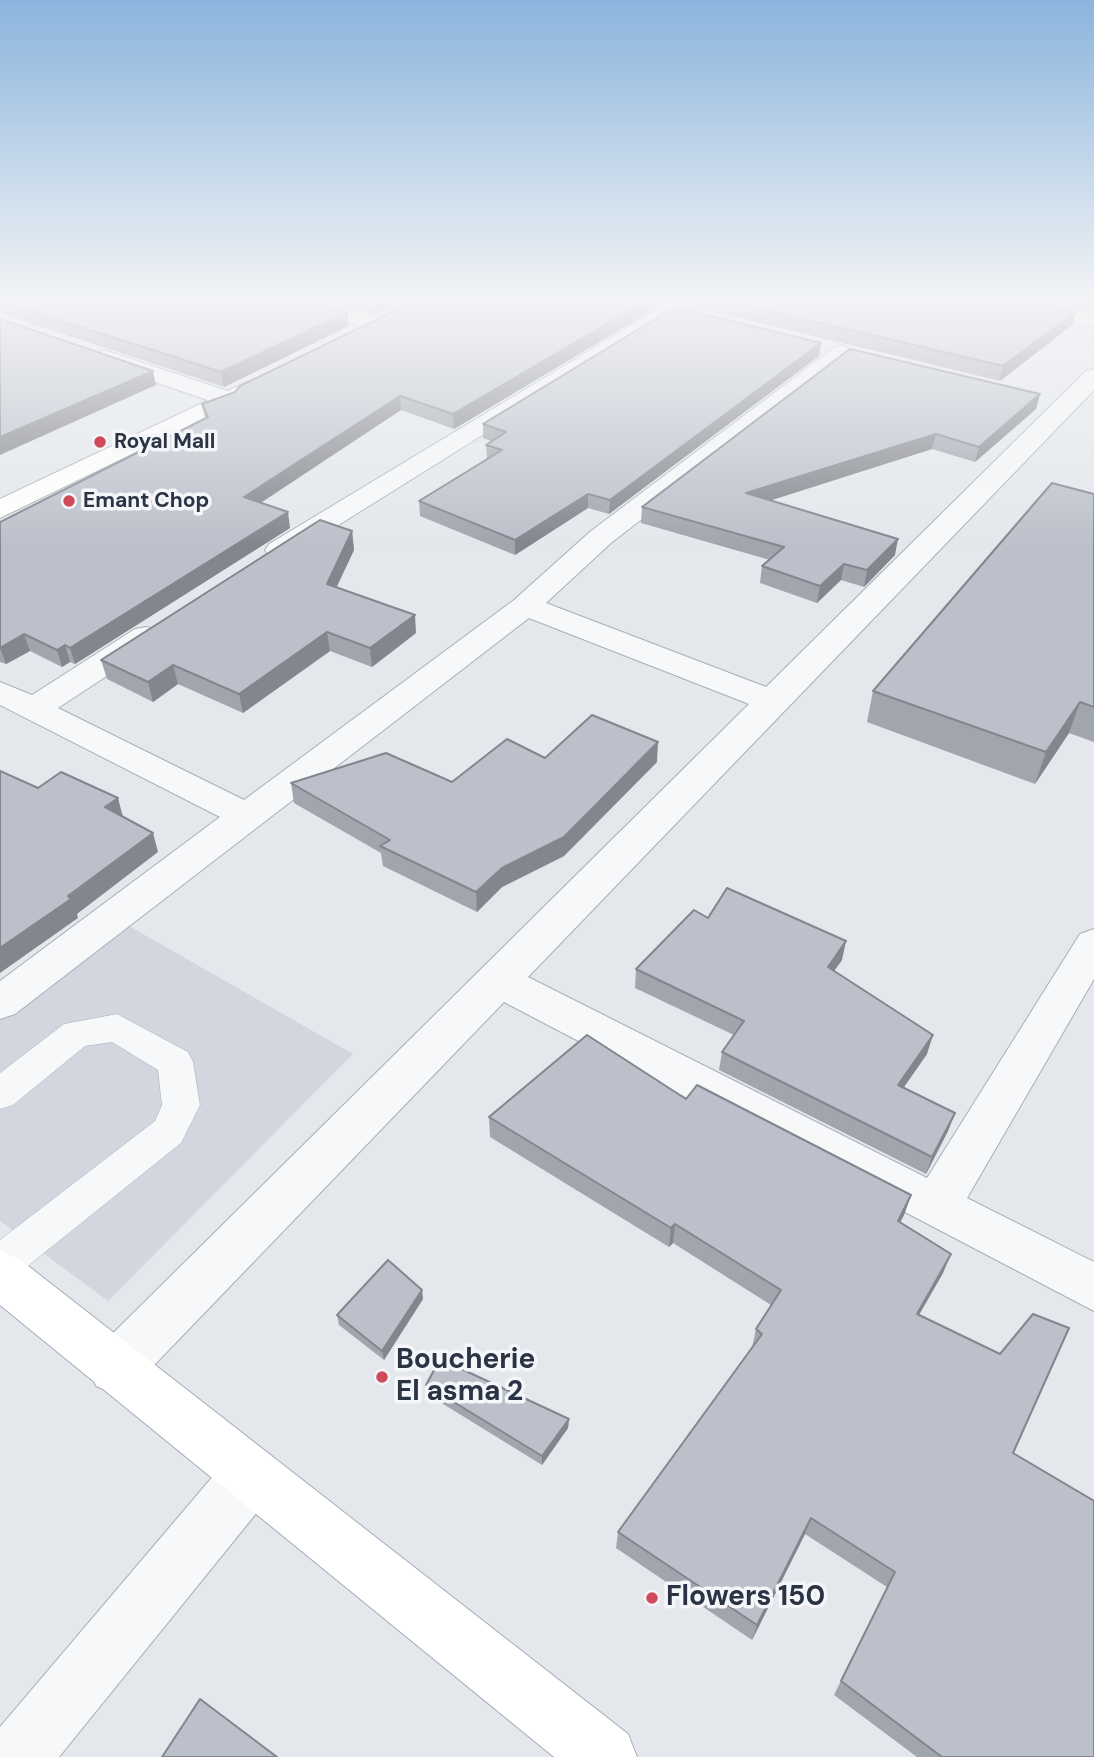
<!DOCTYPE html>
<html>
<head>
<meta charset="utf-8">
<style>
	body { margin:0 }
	canvas { display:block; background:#e4e7ec }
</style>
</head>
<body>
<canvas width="1094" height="1757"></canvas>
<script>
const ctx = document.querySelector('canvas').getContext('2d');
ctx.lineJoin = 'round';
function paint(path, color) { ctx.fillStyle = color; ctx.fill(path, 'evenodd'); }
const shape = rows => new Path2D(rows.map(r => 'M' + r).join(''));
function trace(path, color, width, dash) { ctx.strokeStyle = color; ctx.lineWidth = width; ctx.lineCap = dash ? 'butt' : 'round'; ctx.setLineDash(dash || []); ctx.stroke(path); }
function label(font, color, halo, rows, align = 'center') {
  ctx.font = font + ' "DM Sans",sans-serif'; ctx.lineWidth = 7; ctx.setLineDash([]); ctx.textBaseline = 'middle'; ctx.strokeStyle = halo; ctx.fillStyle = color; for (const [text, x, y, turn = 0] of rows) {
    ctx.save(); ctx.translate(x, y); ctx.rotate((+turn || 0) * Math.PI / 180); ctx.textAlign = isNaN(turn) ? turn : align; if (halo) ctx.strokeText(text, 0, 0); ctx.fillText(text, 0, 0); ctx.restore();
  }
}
const built = shape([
	[122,922,353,1054,108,1301,0,1221,0,1019]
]);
const lane = shape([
	[117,1014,188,1052,193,1062,200,1105,181,1143,14,1277,0,1283,0,1240,155,1121,162,1105,158,1070,112,1042,85,1046,13,1105,0,1109,0,1073,64,1024,117,1014]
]);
const street = shape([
	[278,299,311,299,383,319,386,324,375,331,282,303,278,299],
	[675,299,700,299,289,556,279,559,269,556,265,550,269,544,675,299],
	[989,299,1026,299,1094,314,1094,328,993,303,989,299],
	[843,345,854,352,851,357,611,543,546,603,766,687,1086,371,1094,369,1094,390,528,977,927,1178,1080,934,1094,929,1094,979,967,1198,1094,1262,1094,1311,504,1002,134,1386,115,1394,96,1386,88,1368,96,1350,749,704,529,618,15,1014,0,1019,0,981,220,817,0,705,0,682,32,695,135,629,146,627,157,629,162,636,157,643,58,708,244,800,514,600,591,531,835,347,843,345],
	[104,350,237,394,240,399,237,404,228,406,219,404,96,362,93,357,104,350],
	[251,1447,271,1455,279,1475,271,1495,59,1757,0,1757,0,1727,231,1455,251,1447]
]);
const secondary = shape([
	[249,381,257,383,261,388,257,393,0,518,0,499,249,381]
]);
const primary = shape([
	[0,1251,18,1258,628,1734,637,1757,554,1757,0,1305,0,1251]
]);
const wall = shape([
	[0,299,347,312,349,326,224,387,0,313],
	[320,299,405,299,374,314],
	[671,299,454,429,401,410,261,503,290,528,75,664,70,662,62,667,30,651,6,664,0,662,0,522,205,418,202,404,235,392],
	[695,299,1023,299,1076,312,1072,325,1000,381,694,307],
	[1037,299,1094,299,1094,309,1092,311],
	[821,343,819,356,609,514,588,508,515,555,420,516,419,501,487,459,486,445,491,441,483,438,483,424],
	[1040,394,1036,409,975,462,932,449,770,500,895,555,864,587,841,580,817,603,760,583,762,566,770,560,641,523,642,507],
	[1094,494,1094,742,1069,733,1035,784,867,722,873,691],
	[352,531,354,550,337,587,416,633,372,667,330,651,243,713,178,684,153,702,107,679,101,660],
	[545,758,657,762,564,856,502,887,477,912,383,866,381,853,294,803,291,783,452,782],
	[708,918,842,960,834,971,927,1054,903,1088,955,1113,948,1131,926,1174,719,1070,722,1052,734,1035,635,988,636,969],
	[686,1099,911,1195,904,1215,900,1223,943,1273,919,1315,1013,1453,1094,1757,917,1757,834,1695,887,1587,805,1534,752,1640,616,1548,618,1532,752,1348,756,1329,771,1305,673,1243,669,1247,490,1137,489,1117],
	[423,1299,384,1360,339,1325,337,1315],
	[426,1385,569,1419,568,1428,542,1465,427,1394]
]);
const shadedWall = shape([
	[375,299,405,299,374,314,373,300],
	[649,299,671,299,454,429,453,414],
	[347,312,349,326,224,387,221,372],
	[1076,312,1072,325,1000,381,1003,366],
	[821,343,819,356,609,514,610,500],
	[153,371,156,385,0,455,0,437],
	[1040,394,1036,409,975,462,979,447],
	[400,396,401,410,246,512,244,497],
	[936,434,932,449,744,509,746,493],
	[588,494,588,508,515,555,515,540],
	[288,512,290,528,75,664,70,648],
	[352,531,354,550,329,602,327,584],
	[898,539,895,555,864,587,867,570],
	[844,564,841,580,817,603,820,586],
	[415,615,416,633,372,667,370,648],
	[327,632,330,651,243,713,239,694],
	[24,634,30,651,6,664,0,648],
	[65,645,70,662,62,667,57,650],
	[173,665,178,684,153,702,148,682],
	[1080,702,1069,733,1035,784,1046,752],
	[658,742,657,762,564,856,502,887,477,912,476,892,502,868],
	[118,798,123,817,105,807],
	[153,833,158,852,77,914,78,918,0,973,0,948],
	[846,941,842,960,824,985,828,967],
	[933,1035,927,1054,893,1103,898,1085],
	[955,1113,948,1131,926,1174,932,1157],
	[911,1195,904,1215,891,1240,898,1221],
	[675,1224,673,1243,669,1247,671,1228],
	[951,1254,943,1273,909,1332,917,1314],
	[422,1290,423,1299,384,1360,382,1351],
	[569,1419,568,1428,542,1465,542,1456],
	[811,1518,805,1534,752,1640,757,1625]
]);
const building = shape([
	[0,299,302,299,347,312,221,372,0,301,0,299],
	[419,299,649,299,453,414,400,396,244,497,288,512,70,648,65,645,57,650,24,634,0,648,0,522,208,417,202,404,235,392,240,386,419,299],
	[719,299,1023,299,1076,312,1003,366,719,299],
	[675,307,821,343,610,500,588,494,515,540,419,501,502,450,486,445,506,432,483,424,675,307],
	[0,319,153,371,0,437,0,319],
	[850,349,1040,394,979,447,936,434,746,493,898,539,867,570,844,564,820,586,762,566,784,547,642,507,850,349],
	[1052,483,1094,494,1094,707,1080,702,1046,752,873,691,1052,483],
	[320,520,352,531,327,584,415,615,370,648,327,632,239,694,173,665,148,682,101,660,320,520],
	[592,715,658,742,564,837,502,868,476,892,380,846,390,840,291,783,386,753,452,782,507,739,545,758,592,715],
	[0,771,38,788,61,772,118,798,105,807,153,833,68,896,71,899,0,948,0,771],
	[727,888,846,941,828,967,933,1035,898,1085,955,1113,932,1157,722,1052,744,1021,636,969,694,910,708,918,727,888],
	[587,1035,686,1099,697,1085,911,1195,898,1221,951,1254,917,1314,1000,1354,1033,1314,1069,1328,1013,1453,1094,1501,1094,1757,942,1757,841,1681,895,1572,811,1518,757,1625,618,1532,762,1334,756,1329,781,1290,675,1224,671,1228,489,1117,587,1035],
	[388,1260,422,1290,382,1351,337,1315,388,1260],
	[440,1359,569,1419,542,1456,426,1385,440,1359],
	[200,1699,277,1757,162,1757,200,1699]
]);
const markers = [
	[100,442,7,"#d1495b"],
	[69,501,7,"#d1495b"],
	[382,1377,7,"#d1495b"],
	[652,1598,7,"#d1495b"]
];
const farPoinames = [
	["Royal Mall",114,442],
	["Emant Chop",83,501]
];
const nearPoinames = [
	["Boucherie",396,1361],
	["El asma 2",396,1393],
	["Flowers 150",666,1598]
];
paint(built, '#d2d6de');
trace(lane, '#a9aeb7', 1);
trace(street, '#a9aeb7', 2);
trace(secondary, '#a9aeb7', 2);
trace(primary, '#a3abb8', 2);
paint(lane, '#f7f8fa');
paint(street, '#f7f8fa');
paint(secondary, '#fff');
paint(primary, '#fff');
paint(wall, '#a1a5ae');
paint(shadedWall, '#83868d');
paint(building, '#bbc0ca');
trace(building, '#83868d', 2);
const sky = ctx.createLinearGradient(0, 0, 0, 545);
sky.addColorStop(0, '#8bb4dd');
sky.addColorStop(0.55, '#f3f4f6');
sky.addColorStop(1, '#f3f4f600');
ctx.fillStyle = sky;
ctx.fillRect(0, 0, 1094, 545);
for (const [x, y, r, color] of markers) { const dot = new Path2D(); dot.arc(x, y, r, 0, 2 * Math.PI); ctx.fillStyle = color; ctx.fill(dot); trace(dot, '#f4f6f9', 2.5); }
label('bold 21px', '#2b3445', '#f4f6f9', farPoinames, 'left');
label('bold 28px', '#2b3445', '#f4f6f9', nearPoinames, 'left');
</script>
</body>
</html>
